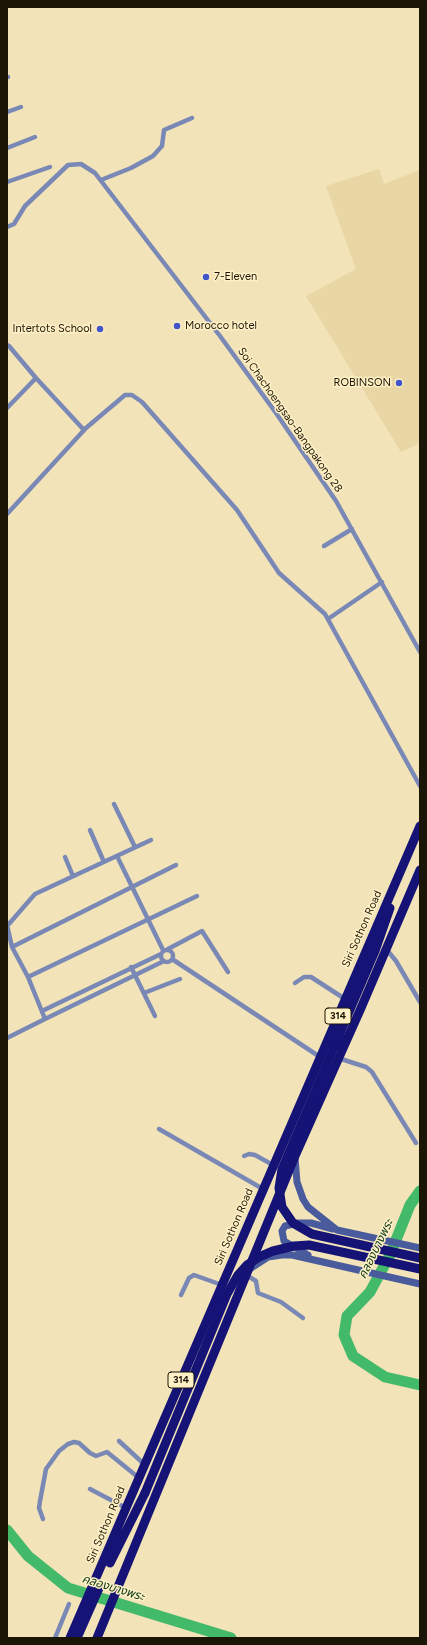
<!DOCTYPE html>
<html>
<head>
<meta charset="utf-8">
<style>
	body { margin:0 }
	#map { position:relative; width:427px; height:1645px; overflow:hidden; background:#f2e3b8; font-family:Figtree,sans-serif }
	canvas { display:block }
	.frame { position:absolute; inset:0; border:8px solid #1a1505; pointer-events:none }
</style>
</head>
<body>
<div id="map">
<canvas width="427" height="1645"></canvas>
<div class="frame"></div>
</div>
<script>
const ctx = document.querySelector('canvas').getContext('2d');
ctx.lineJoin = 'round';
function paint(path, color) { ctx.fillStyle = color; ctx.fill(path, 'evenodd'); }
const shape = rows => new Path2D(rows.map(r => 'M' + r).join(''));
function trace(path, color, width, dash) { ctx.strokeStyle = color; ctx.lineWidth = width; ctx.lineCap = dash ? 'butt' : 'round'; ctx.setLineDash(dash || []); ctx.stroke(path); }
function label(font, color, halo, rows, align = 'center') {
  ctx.font = font + ' Figtree,"Noto Sans Thai",sans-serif'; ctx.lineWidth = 3; ctx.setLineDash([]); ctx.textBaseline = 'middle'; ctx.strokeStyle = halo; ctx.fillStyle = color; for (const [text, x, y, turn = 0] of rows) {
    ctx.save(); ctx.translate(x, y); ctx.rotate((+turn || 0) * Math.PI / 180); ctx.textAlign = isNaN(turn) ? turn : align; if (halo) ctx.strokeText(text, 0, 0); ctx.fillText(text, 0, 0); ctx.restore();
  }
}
const built = shape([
	[379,169,384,184,420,170,420,443,401,452,306,296,356,269,326,186]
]);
const river = shape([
	[420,1191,410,1205,390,1255,370,1292,347,1316,344,1335,353,1356,385,1377,420,1385],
	[7,1530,28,1556,68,1588,231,1638]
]);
const street = shape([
	[7,77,8,77],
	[7,112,21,107],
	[7,148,35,137],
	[101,180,131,168,153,156,162,146,164,130,192,118],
	[7,182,50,167],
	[7,227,14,224,25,206,68,165,81,164,95,173,220,336,276,413,336,501,420,652],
	[7,345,9,346,36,378,84,430],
	[7,408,36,378],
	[7,514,86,428,125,395,132,395,142,402,237,510,279,573,325,614,420,786],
	[324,546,352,529],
	[328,619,382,582],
	[114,804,135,847],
	[90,830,104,862],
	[117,856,163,950],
	[65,857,73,876],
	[7,925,12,947,28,977,45,1019,164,961],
	[8,925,35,894,151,840],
	[12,947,176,865],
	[168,949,202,931,228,972],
	'161 956a6 6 0 1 1 12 0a6 6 0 1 1-12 0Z',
	[387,950,396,961,420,1002],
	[172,959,320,1057],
	[131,967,155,1016],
	[28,977,197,896],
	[295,983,304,977,311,977,345,999],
	[144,993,180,979],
	[42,1011,161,954],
	[7,1038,45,1019],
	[338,1058,366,1067,372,1072,416,1143],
	[159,1129,263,1189],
	[244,1156,249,1154,255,1155,273,1165],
	[246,1275,256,1281,258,1293,281,1302,303,1318],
	[181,1295,189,1278,194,1275,222,1285],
	[119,1441,145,1465],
	[90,1489,126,1508],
	[43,1519,39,1508,40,1501,46,1469,59,1451,68,1444,74,1442,79,1443,90,1453,96,1456,107,1452,139,1478],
	[55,1638,69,1604]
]);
const secondary = shape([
	[295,1158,297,1182,303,1199,308,1207,337,1230,420,1248],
	[308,1255,284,1241,282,1231,285,1226,298,1223,311,1223,333,1229],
	[248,1270,268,1257,282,1255,292,1255,420,1284]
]);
const highway = shape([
	[334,1047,375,951,390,908],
	[110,1563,145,1493],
	[70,1638,420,826],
	[77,1638,100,1586],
	[97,1638,295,1156,361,1008,420,870]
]);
const highwayBridge = shape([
	[334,1047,282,1169,279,1188,282,1207,293,1223,312,1234,420,1258],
	[145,1493,227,1294,238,1275,247,1265,259,1257,273,1251,294,1246,309,1245,420,1269]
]);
const markers = [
	[206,277,4,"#4156c9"],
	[177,326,4,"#4156c9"],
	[100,329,4,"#4156c9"],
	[399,383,4,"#4156c9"]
];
const shields = [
	[338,1016,26],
	[181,1380,26]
];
const shieldNames = [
	["314",338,1016],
	["314",181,1380]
];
const poiNames = [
	["7-Eleven",214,277],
	["Morocco hotel",185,326],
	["Intertots School",92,329,"right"],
	["ROBINSON",391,383,"right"]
];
const streetNames = [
	["Soi Chachoengsao-Bangpakong 28",290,420,55],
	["Siri Sothon Road",362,929,-66],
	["Siri Sothon Road",234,1227,-67],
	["Siri Sothon Road",106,1525,-67]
];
const waterNames = [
	["คลองบางพระ",376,1249,-64],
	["คลองบางพระ",113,1588,17]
];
paint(built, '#e8d6a4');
trace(river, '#43ba6a', 11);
trace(street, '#7a88b6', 4.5);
trace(secondary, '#495b9c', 7);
trace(highway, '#151476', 9);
trace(highwayBridge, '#151476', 9);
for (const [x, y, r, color] of markers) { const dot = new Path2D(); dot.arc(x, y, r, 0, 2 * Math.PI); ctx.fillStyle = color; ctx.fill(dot); trace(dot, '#fff0c5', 1.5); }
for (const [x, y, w] of shields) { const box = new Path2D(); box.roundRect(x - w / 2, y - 8, w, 16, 3); ctx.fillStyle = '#fff0c5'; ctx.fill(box); trace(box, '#1a1505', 1); }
label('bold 10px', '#1a1505', null, shieldNames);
label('11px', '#1a1505', '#fff0c5', poiNames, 'left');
label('11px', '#1a1505', '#fff0c5', streetNames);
label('italic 12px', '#0b3c1c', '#fff0c5', waterNames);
</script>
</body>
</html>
